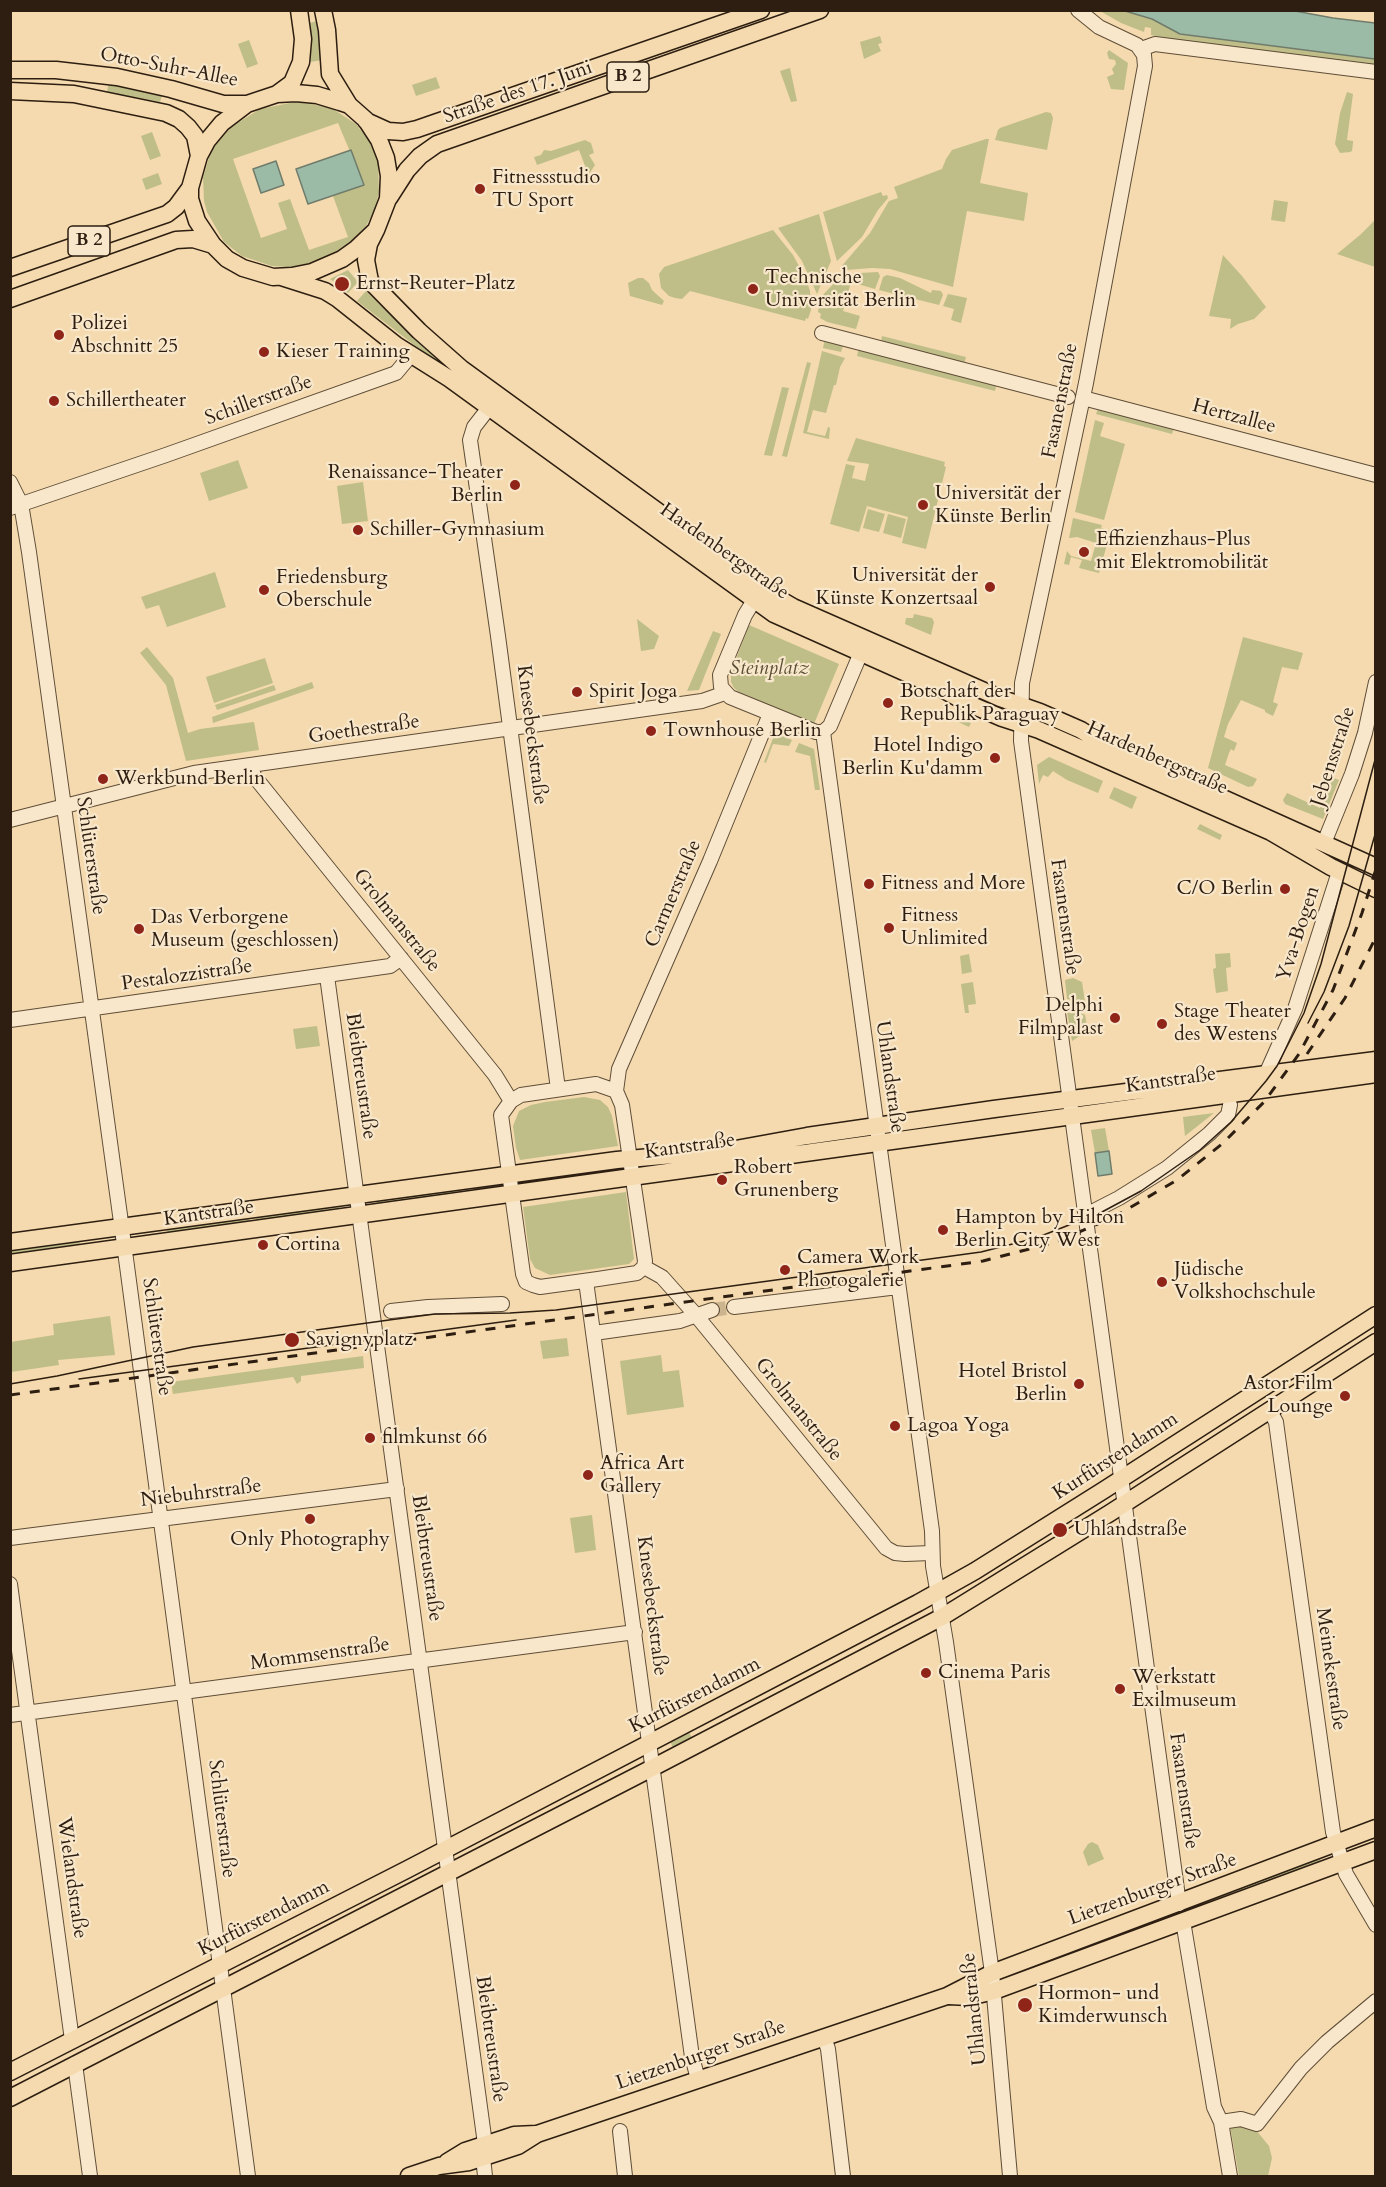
<!DOCTYPE html>
<html>
<head>
<meta charset="utf-8">
<style>
	body { margin:0 }
	#map { position:relative; width:1386px; height:2187px; overflow:hidden; background:#f4daae; font-family:Cardo,serif }
	canvas { display:block }
	.frame { position:absolute; inset:0; border:12px solid #2d1e11; pointer-events:none }
</style>
</head>
<body>
<div id="map">
<canvas width="1386" height="2187"></canvas>
<div class="frame"></div>
</div>
<script>
const ctx = document.querySelector('canvas').getContext('2d');
ctx.lineJoin = 'round';
function paint(path, color) { ctx.fillStyle = color; ctx.fill(path, 'evenodd'); }
const shape = rows => new Path2D(rows.map(r => 'M' + r).join(''));
function trace(path, color, width, dash) { ctx.strokeStyle = color; ctx.lineWidth = width; ctx.lineCap = dash ? 'butt' : 'round'; ctx.setLineDash(dash || []); ctx.stroke(path); }
function label(font, color, halo, rows, align = 'center') {
  ctx.font = font + ' Cardo,serif'; ctx.lineWidth = 4.5; ctx.setLineDash([]); ctx.textBaseline = 'middle'; ctx.strokeStyle = halo; ctx.fillStyle = color; for (const [text, x, y, turn = 0] of rows) {
    ctx.save(); ctx.translate(x, y); ctx.rotate((+turn || 0) * Math.PI / 180); ctx.textAlign = isNaN(turn) ? turn : align; if (halo) ctx.strokeText(text, 0, 0); ctx.fillText(text, 0, 0); ctx.restore();
  }
}
const green = shape([
	[1100,11,1125,11,1152,19,1180,34,1375,59,1375,66,1205,45,1155,36,1151,35,1151,28,1145,27,1144,32,1121,23],
	[317,21,322,60,310,62,312,42,310,23],
	[880,36,882,43,878,44,881,51,864,59,860,42],
	[249,40,258,64,247,68,238,44],
	[1109,50,1128,63,1124,90,1111,89,1107,77,1114,74,1112,69,1116,64,1115,60,1109,59,1107,53],
	[790,68,797,101,791,102,780,71],
	[436,77,440,88,416,96,412,85],
	[109,81,163,92,160,102,107,92],
	[1347,92,1353,94,1347,140,1353,141,1353,143,1352,151,1350,152,1340,153,1335,144,1340,113],
	[295,102,330,107,356,124,369,141,378,161,379,192,375,209,366,226,345,247,310,264,289,267,272,266,242,256,224,242,207,212,204,201,203,177,211,151,231,127,260,109],
	[338,123,364,185,333,196,348,237,309,250,290,199,278,203,287,229,261,238,233,159],
	[1046,112,1051,113,1053,118,1047,150,995,140,998,130,1000,128],
	[152,132,161,156,150,160,141,136],
	[989,139,980,183,1028,193,1024,221,967,211,953,287,890,269,872,268,846,270,840,268,870,233,889,201,898,198,894,187,942,169,946,159,952,150,986,139],
	[585,140,591,143,594,153,589,155,595,165,583,183,571,176,587,171,579,150,537,165,534,157,541,155,544,150,551,151],
	[158,173,162,184,146,190,142,179],
	[881,192,883,196,887,195,888,198,878,210,862,237,837,261,823,212],
	[1274,200,1288,202,1285,222,1271,220],
	[819,214,831,261,817,294,802,261,778,228],
	[1375,220,1375,267,1337,254,1360,235],
	[773,230,793,255,806,279,810,291,811,310,808,319,806,318,805,321,690,291,682,299,675,298,669,296,661,288,659,274,664,267],
	[1223,255,1242,276,1266,307,1254,319,1238,324,1230,329,1231,319,1209,316],
	[348,270,358,282,348,293,330,279],
	[878,272,880,276,875,289,851,282,843,311,860,316,856,329,827,322,820,318,821,314,818,312,820,298,837,280,860,273],
	[887,275,900,278,931,293,932,290,941,291,943,295,939,305,879,290,883,277],
	[638,278,643,278,649,283,652,290,664,301,662,305,630,296,628,283],
	[366,291,424,348,468,380,465,384,357,301],
	[948,294,967,298,961,323,951,320,954,309,943,306],
	[882,336,966,357,964,365,881,343],
	[825,338,844,343,841,352,823,348],
	[859,347,997,382,995,391,857,356],
	[822,351,845,358,840,367,836,385,834,385,826,413,813,410,807,432,825,436,828,427,830,428,829,439,803,433],
	[807,362,811,363,787,457,782,456],
	[782,387,789,388,772,456,764,455],
	[1098,409,1174,428,1172,434,1096,414],
	[1095,420,1104,423,1100,436,1125,444,1104,520,1075,512],
	[856,438,945,462,944,466,946,467,926,549,902,543,908,517,867,506,859,532,830,524,846,464,855,466,852,478,865,481,869,464,847,461],
	[238,460,248,488,209,501,200,473],
	[363,482,368,521,342,524,337,486],
	[868,509,885,514,879,532,863,528],
	[888,514,906,519,901,538,883,533],
	[1073,518,1102,525,1101,528,1120,533,1116,543,1108,541,1099,573,1079,568,1082,560,1071,557,1069,565,1064,564,1067,551,1071,556,1091,561,1096,543,1077,537,1069,538],
	[215,572,226,607,167,627,159,605,146,609,141,597],
	[914,614,932,618,934,622,931,635,905,624,906,618,913,618],
	[637,619,659,636,654,649,641,651],
	[749,625,839,664,814,724,741,694,734,688,731,682,731,672],
	[713,631,721,634,699,690,687,691],
	[1243,637,1303,653,1298,670,1282,667,1273,702,1278,704,1273,716,1265,712,1265,710,1241,700,1228,724,1224,737,1237,743,1234,751,1231,749,1229,753,1225,765,1257,779,1253,786,1248,787,1208,768],
	[147,647,173,678,188,733,200,729,254,722,259,750,186,761,166,685,140,653],
	[265,658,273,683,214,703,206,677],
	[312,682,314,688,213,723,212,717],
	[274,685,276,690,217,710,215,705],
	[945,711,971,723,969,727,943,715],
	[775,733,792,740,789,746,773,744,766,763,764,762],
	[799,743,814,749,820,790,815,790,810,756,795,752],
	[1049,757,1103,781,1098,793,1067,780,1053,771,1048,777,1043,775,1039,784,1037,765],
	[1331,777,1339,780,1323,819,1285,804,1283,800,1287,793,1320,808],
	[1114,787,1137,797,1132,809,1109,798],
	[1200,824,1222,835,1220,840,1197,829],
	[1230,953,1231,967,1226,968,1228,991,1216,993,1213,969,1216,968,1215,954],
	[969,954,972,972,962,974,960,956],
	[1073,978,1082,982,1085,1002,1067,999,1065,980],
	[973,982,976,1004,968,1005,969,1013,965,1013,961,984],
	[1067,1012,1079,1012,1085,1015,1088,1031,1072,1041],
	[317,1026,320,1046,296,1049,293,1029],
	[584,1097,600,1100,608,1107,612,1116,618,1146,520,1160,516,1148,513,1126,519,1111,531,1105,545,1102],
	[1214,1113,1185,1136,1183,1117],
	[1105,1128,1109,1151,1095,1153,1091,1130],
	[613,1168,613,1173,530,1185,529,1180],
	[494,1185,494,1190,377,1205,376,1201],
	[626,1192,634,1259,629,1264,550,1275,535,1268,530,1259,523,1207],
	[339,1205,340,1211,257,1223,256,1217],
	[249,1218,250,1224,168,1236,167,1229],
	[79,1240,80,1246,11,1256,10,1249],
	[110,1316,115,1355,58,1360,59,1365,11,1372,11,1342,54,1335,53,1324],
	[567,1338,569,1356,543,1359,540,1341],
	[661,1355,663,1372,679,1370,684,1407,627,1415,620,1361],
	[363,1356,364,1368,301,1376,301,1381,297,1384,293,1377,173,1394,171,1382],
	[592,1515,596,1550,575,1553,570,1518],
	[689,1732,693,1740,674,1750,670,1741],
	[1092,1842,1098,1845,1104,1859,1088,1866,1083,1852,1088,1844],
	[1319,1857,1321,1863,1195,1910,1193,1904],
	[1169,1913,1170,1920,1016,1977,1015,1974],
	[1234,2123,1256,2130,1269,2146,1272,2158,1268,2176,1239,2176,1230,2126]
]);
const water = shape([
	[1295,11,1333,18,1375,23,1375,59,1180,34,1152,19,1125,11,1295,11],
	[351,150,364,185,308,204,296,169,351,150],
	[276,161,284,185,261,193,253,169,276,161],
	[1109,1151,1112,1174,1098,1176,1095,1153,1109,1151]
]);
const minorTunnel = shape([
	[712,1310,734,1307]
]);
const minor = shape([
	[1078,10,1099,27,1137,45,1144,55,1145,66,1086,383,1022,683,1021,741,1179,1904],
	[1141,49,1155,44,1376,72],
	[822,333,1068,397],
	[1083,398,1376,475],
	[495,400,474,427,470,440,498,636,558,1089],
	[10,482,21,504,29,552,127,1266,248,2176],
	[10,508,166,455,396,373,411,355],
	[759,592,745,615,720,675,721,687,730,697,816,732,823,732,830,726,865,643],
	[823,732,932,1531,933,1566,946,1642,992,1973,1010,2176],
	[251,765,254,776,495,1075,511,1101],
	[10,820,194,773,702,701,725,693],
	[1324,843,1352,774,1365,733,1376,682],
	[327,976,485,2144],
	[10,1020,390,966,401,958],
	[1266,1074,1295,1009,1339,872],
	[596,1084,616,1091,622,1105,645,1261,644,1267,637,1273,598,1279,540,1287,533,1285,526,1282,523,1274,501,1115,511,1101,521,1095,596,1084],
	[616,1091,619,1069,710,861,770,714],
	[1086,1215,1119,1198,1167,1168,1209,1134,1228,1115,1230,1105],
	[644,1267,662,1277,695,1314,886,1548,895,1553,905,1554,931,1553],
	[586,1281,692,2057,698,2079],
	[734,1307,898,1287],
	[391,1311,428,1307,502,1304],
	[594,1333,680,1321,712,1310],
	[1270,1411,1276,1422,1281,1459,1333,1832,1346,1874,1376,1925],
	[10,1538,397,1489],
	[10,1584,72,2040],
	[10,1715,635,1632],
	[1183,1921,1214,2107,1221,2122,1230,2176],
	[824,2037,828,2049,843,2176],
	[75,2064,90,2176],
	[1221,2122,1241,2119,1257,2124,1301,2068,1327,2042,1376,2001],
	[620,2131,625,2176],
	[483,2157,485,2176]
]);
const major = shape([
	[323,10,327,30,330,74,349,105],
	[10,70,56,70,117,77,171,89,223,104,246,104],
	[10,91,74,94,166,113,179,119,188,127,195,136,199,156],
	[296,93,317,95,340,102,349,105,366,120,379,140,386,158,389,176,388,199,376,230,356,249,342,259,312,272,292,276,273,277,243,268,227,259,213,245,197,221,190,199,190,188,199,156,207,141,222,123,247,104,277,94,296,93],
	[277,94,292,83,301,62,303,39,299,10],
	[366,121,388,131,403,132,417,129,761,10],
	[389,198,407,170,420,156,437,144,820,10],
	[376,230,369,244,366,260,370,281,419,331,462,369,774,596,793,607,1000,698,1040,712,1081,730,1105,745,1376,867],
	[10,268,167,214,176,207,190,188],
	[281,277,325,291,338,299,396,345,450,379,774,614,942,689,967,703,1002,718,1039,730,1271,832,1331,867,1376,889],
	[10,299,176,240,193,239,213,245],
	[10,1242,617,1160,730,1150,807,1136,994,1109,1376,1060],
	[10,1263,1376,1074],
	[949,1996,969,1997,994,1991,1376,1850],
	[10,2072,408,1869,918,1603,975,1571,1104,1490,1376,1315],
	[10,2098,652,1768,942,1617,1110,1513,1376,1342],
	[447,2162,465,2151,502,2139,514,2135,536,2134],
	[409,2176,439,2166,469,2162,518,2146,537,2134,947,1996,992,1973,1376,1828]
]);
const tram = shape([
	[1308,1023,1324,992,1349,926,1376,831],
	[79,1379,516,1320],
	[10,1384,57,1376,193,1347,389,1320,435,1314,510,1313,556,1310,981,1252,1036,1238,1102,1212,1141,1191,1200,1150,1231,1122,1266,1081,1277,1066,1304,1013,1321,964,1376,756]
]);
const rail = shape([
	[1307,1054,1345,998,1376,937],
	[10,1395,983,1261,1056,1242,1114,1217,1177,1180,1222,1144,1264,1102,1299,1054,1333,990,1362,913,1376,869]
]);
const markers = [
	[480,189,6,"#8f2418"],
	[342,284,8,"#8f2418"],
	[753,289,6,"#8f2418"],
	[59,335,6,"#8f2418"],
	[264,352,6,"#8f2418"],
	[54,401,6,"#8f2418"],
	[515,485,6,"#8f2418"],
	[923,505,6,"#8f2418"],
	[358,530,6,"#8f2418"],
	[1084,552,6,"#8f2418"],
	[990,587,6,"#8f2418"],
	[264,590,6,"#8f2418"],
	[577,692,6,"#8f2418"],
	[888,703,6,"#8f2418"],
	[651,731,6,"#8f2418"],
	[995,758,6,"#8f2418"],
	[103,779,6,"#8f2418"],
	[869,884,6,"#8f2418"],
	[1285,889,6,"#8f2418"],
	[889,928,6,"#8f2418"],
	[139,929,6,"#8f2418"],
	[1115,1018,6,"#8f2418"],
	[1162,1024,6,"#8f2418"],
	[722,1180,6,"#8f2418"],
	[943,1230,6,"#8f2418"],
	[263,1245,6,"#8f2418"],
	[785,1270,6,"#8f2418"],
	[1162,1282,6,"#8f2418"],
	[292,1340,8,"#8f2418"],
	[1079,1384,6,"#8f2418"],
	[1345,1396,6,"#8f2418"],
	[895,1426,6,"#8f2418"],
	[370,1438,6,"#8f2418"],
	[588,1475,6,"#8f2418"],
	[310,1519,6,"#8f2418"],
	[1060,1530,8,"#8f2418"],
	[926,1673,6,"#8f2418"],
	[1120,1689,6,"#8f2418"],
	[1025,2005,8,"#8f2418"]
];
const shields = [
	[628,77,42],
	[89,241,42]
];
const shieldNames = [
	["B 2",628,77],
	["B 2",89,241]
];
const streetNames = [
	["Otto-Suhr-Allee",169,68,11],
	["Straße des 17. Juni",518,93,-19],
	["Schillerstraße",259,401,-20],
	["Fasanenstraße",1061,401,-79],
	["Hertzallee",1234,417,15],
	["Hardenbergstraße",724,552,35],
	["Goethestraße",364,730,-8],
	["Knesebeckstraße",531,735,83],
	["Jebensstraße",1334,757,-72],
	["Hardenbergstraße",1157,759,24],
	["Schlüterstraße",90,856,82],
	["Carmerstraße",674,894,-67],
	["Fasanenstraße",1064,917,82],
	["Grolmanstraße",396,921,51],
	["Yva-Bogen",1299,934,-72],
	["Pestalozzistraße",187,976,-8],
	["Bleibtreustraße",360,1076,82],
	["Uhlandstraße",889,1077,82],
	["Kantstraße",1171,1081,-8],
	["Kantstraße",690,1147,-8],
	["Kantstraße",209,1214,-8],
	["Schlüterstraße",156,1337,82],
	["Grolmanstraße",798,1410,51],
	["Kurfürstendamm",1116,1457,-33],
	["Niebuhrstraße",201,1494,-7],
	["Bleibtreustraße",426,1558,82],
	["Knesebeckstraße",651,1606,83],
	["Mommsenstraße",320,1655,-8],
	["Meinekestraße",1330,1669,82],
	["Kurfürstendamm",695,1696,-27],
	["Fasanenstraße",1183,1791,82],
	["Schlüterstraße",221,1819,83],
	["Wielandstraße",71,1878,82],
	["Lietzenburger Straße",1153,1890,-20],
	["Kurfürstendamm",264,1919,-27],
	["Uhlandstraße",975,2009,-96],
	["Bleibtreustraße",490,2039,82],
	["Lietzenburger Straße",701,2056,-19]
];
const poiNames = [
	["Fitnessstudio",492,178],
	["TU Sport",492,201],
	["Technische",765,278],
	["Universität Berlin",765,301],
	["Ernst-Reuter-Platz",356,284],
	["Polizei",71,324],
	["Abschnitt 25",71,347],
	["Kieser Training",276,352],
	["Schillertheater",66,401],
	["Renaissance-Theater",503,473,"right"],
	["Berlin",503,496,"right"],
	["Universität der",935,494],
	["Künste Berlin",935,517],
	["Schiller-Gymnasium",370,530],
	["Effizienzhaus-Plus",1096,540],
	["mit Elektromobilität",1096,563],
	["Universität der",978,576,"right"],
	["Künste Konzertsaal",978,599,"right"],
	["Friedensburg",276,578],
	["Oberschule",276,601],
	["Spirit Joga",589,692],
	["Botschaft der",900,692],
	["Republik Paraguay",900,715],
	["Townhouse Berlin",663,731],
	["Hotel Indigo",983,746,"right"],
	["Berlin Ku'damm",983,769,"right"],
	["Werkbund Berlin",115,779],
	["Fitness and More",881,884],
	["C/O Berlin",1273,889,"right"],
	["Fitness",901,916],
	["Unlimited",901,939],
	["Das Verborgene",151,918],
	["Museum (geschlossen)",151,941],
	["Delphi",1103,1006,"right"],
	["Filmpalast",1103,1029,"right"],
	["Stage Theater",1174,1012],
	["des Westens",1174,1035],
	["Robert",734,1168],
	["Grunenberg",734,1191],
	["Hampton by Hilton",955,1218],
	["Berlin City West",955,1241],
	["Cortina",275,1245],
	["Camera Work",797,1258],
	["Photogalerie",797,1281],
	["Jüdische",1174,1270],
	["Volkshochschule",1174,1293],
	["Savignyplatz",306,1340],
	["Hotel Bristol",1067,1372,"right"],
	["Berlin",1067,1395,"right"],
	["Astor Film",1333,1384,"right"],
	["Lounge",1333,1407,"right"],
	["Lagoa Yoga",907,1426],
	["filmkunst 66",382,1438],
	["Africa Art",600,1464],
	["Gallery",600,1487],
	["Uhlandstraße",1074,1530],
	["Only Photography",310,1540,"center"],
	["Cinema Paris",938,1673],
	["Werkstatt",1132,1678],
	["Exilmuseum",1132,1701],
	["Hormon- und",1038,1994],
	["Kimderwunsch",1038,2017]
];
const parkNames = [
	["Steinplatz",769,669]
];
paint(green, '#bfbe88');
paint(water, '#9cbba7');
trace(water, '#707c6b', 1.5);
trace(minorTunnel, '#ccb48f', 14, [14, 7]);
trace(minor, '#5f4d38', 16);
trace(major, '#2d1e11', 19);
trace(minor, '#f8e7ca', 14);
trace(major, '#f4daae', 16);
trace(tram, '#2d1e11', 1.5);
trace(rail, '#2d1e11', 3, [10, 10]);
for (const [x, y, r, color] of markers) { const dot = new Path2D(); dot.arc(x, y, r, 0, 2 * Math.PI); ctx.fillStyle = color; ctx.fill(dot); trace(dot, '#f8e7ca', 2); }
for (const [x, y, w] of shields) { const box = new Path2D(); box.roundRect(x - w / 2, y - 15, w, 30, 4.5); ctx.fillStyle = '#f8e7ca'; ctx.fill(box); trace(box, '#2d1e11', 1.5); }
label('bold 18px', '#2d1e11', null, shieldNames);
label('20px', '#2d1e11', '#f8e7ca', streetNames);
label('20px', '#2d1e11', '#f8e7ca', poiNames, 'left');
label('italic 20px', '#594e35', '#f8e7ca', parkNames);
</script>
</body>
</html>
